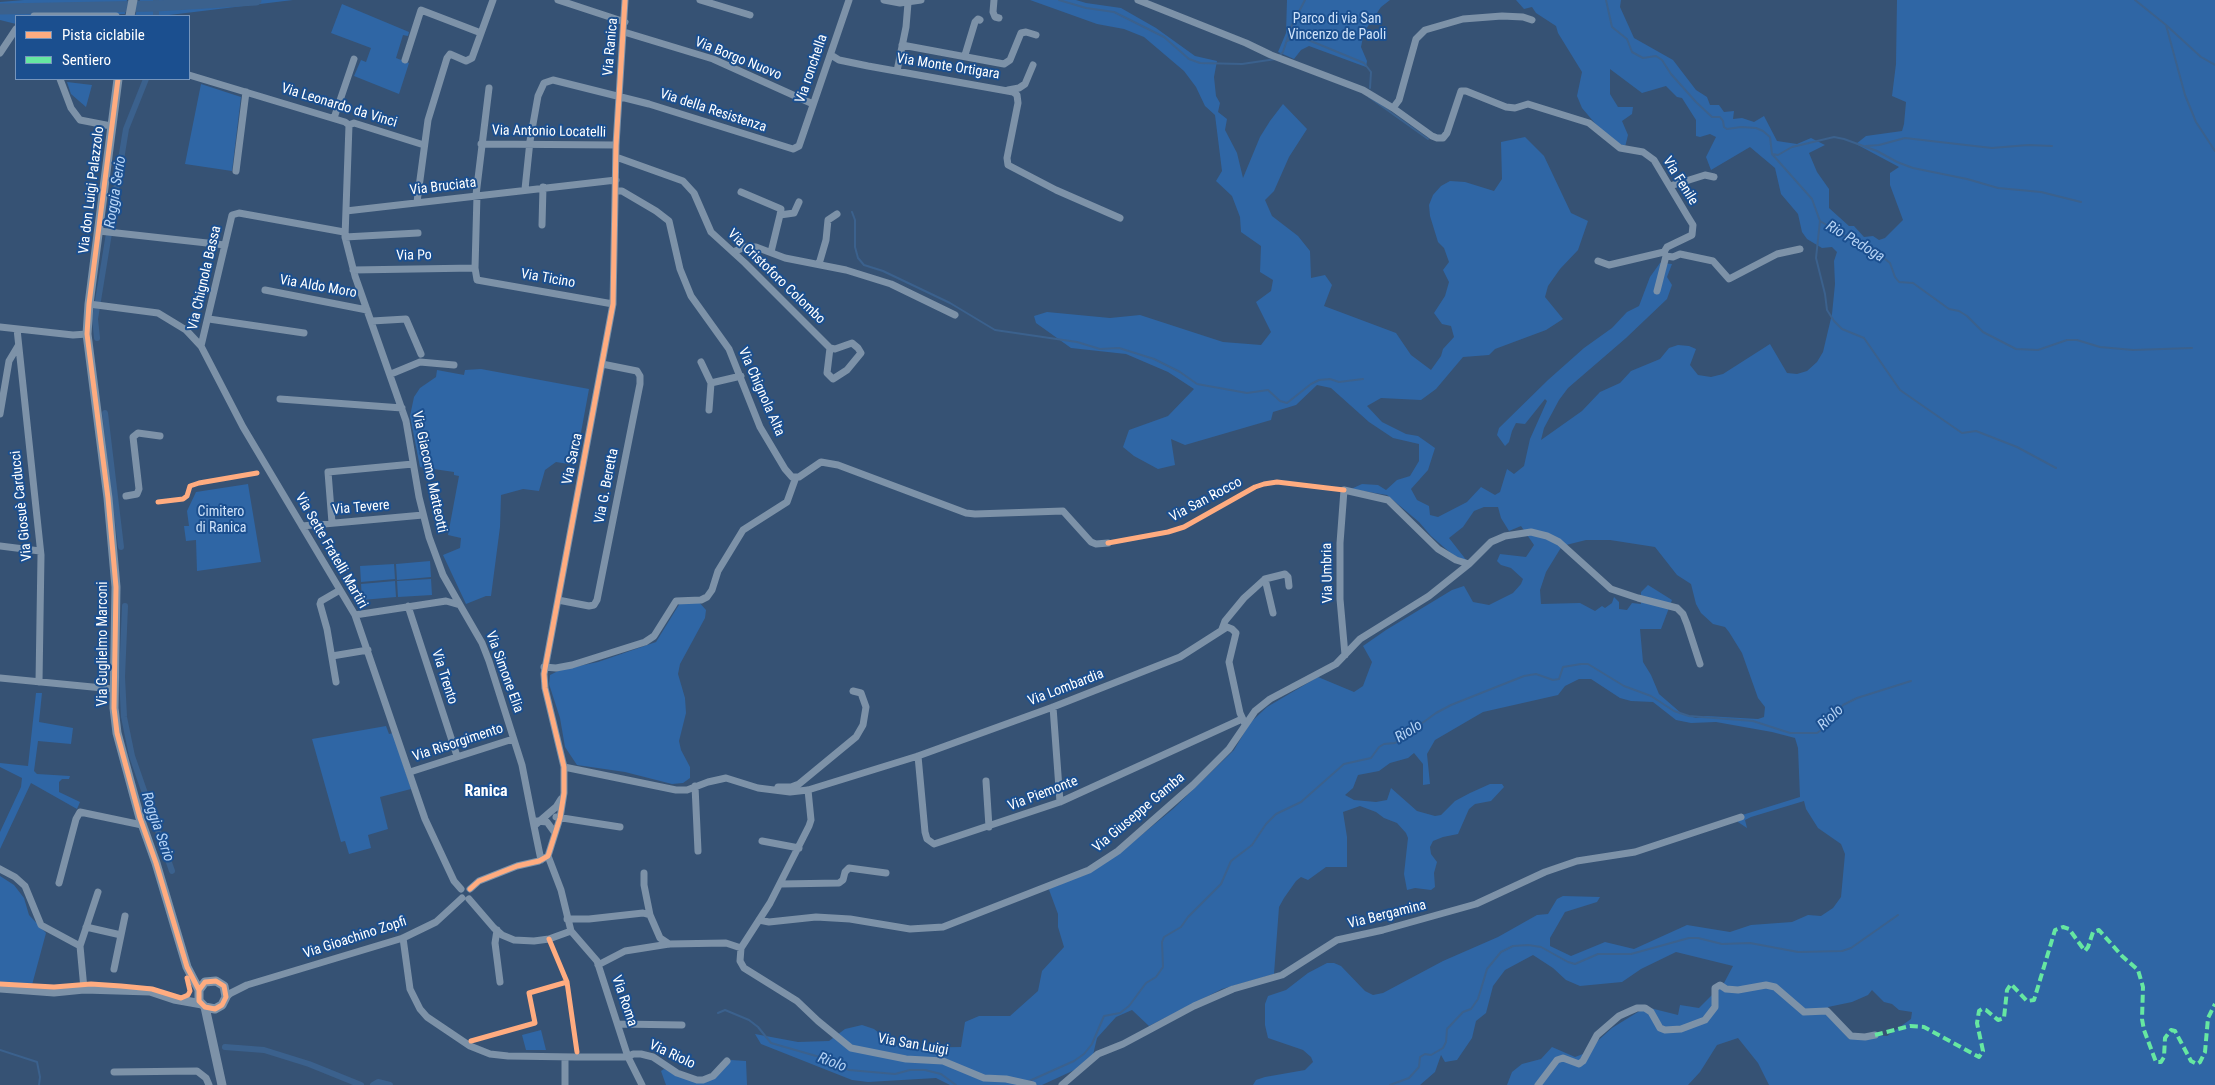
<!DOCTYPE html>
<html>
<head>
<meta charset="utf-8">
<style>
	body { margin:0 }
	#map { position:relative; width:2215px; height:1085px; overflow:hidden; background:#365274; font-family:"Roboto Condensed",sans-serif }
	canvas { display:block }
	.legend { position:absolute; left:15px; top:15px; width:175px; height:65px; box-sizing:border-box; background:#1b4f8f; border:1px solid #7695bc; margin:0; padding:6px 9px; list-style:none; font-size:15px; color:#fff }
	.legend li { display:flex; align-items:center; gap:10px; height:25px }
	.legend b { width:25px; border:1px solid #7695bc }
</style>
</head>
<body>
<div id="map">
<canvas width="2215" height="1085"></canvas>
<ul class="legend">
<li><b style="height:6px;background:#ffac80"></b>Pista ciclabile</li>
<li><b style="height:6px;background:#66e7a1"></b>Sentiero</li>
</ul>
</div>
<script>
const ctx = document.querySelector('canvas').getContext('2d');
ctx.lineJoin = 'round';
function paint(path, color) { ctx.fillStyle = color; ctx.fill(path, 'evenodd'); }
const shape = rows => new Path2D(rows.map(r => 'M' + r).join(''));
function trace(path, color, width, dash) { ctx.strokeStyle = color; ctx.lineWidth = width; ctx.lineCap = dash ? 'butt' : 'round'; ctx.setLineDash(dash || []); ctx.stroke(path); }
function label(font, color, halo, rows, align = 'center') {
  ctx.font = font + ' "Roboto Condensed",sans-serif'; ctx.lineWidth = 4; ctx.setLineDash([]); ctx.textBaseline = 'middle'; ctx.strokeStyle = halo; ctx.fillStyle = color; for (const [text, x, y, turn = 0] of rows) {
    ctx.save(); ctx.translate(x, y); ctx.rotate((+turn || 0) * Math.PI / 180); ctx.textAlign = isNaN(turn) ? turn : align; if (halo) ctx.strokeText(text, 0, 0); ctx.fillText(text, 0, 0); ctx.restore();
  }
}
const green = shape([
	[24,0,127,0,125,14,16,16,16,24,0,20,0,2],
	[140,0,293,0,161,16,135,16],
	[1030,0,1076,0,1086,3,1121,8,1156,28,1195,56,1217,61,1214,77,1216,96,1220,103,1218,112,1227,119,1225,130,1237,153,1243,178,1260,137,1270,121,1283,104,1307,129,1289,157,1274,191,1265,200,1272,216,1298,236,1310,251,1311,278,1325,275,1332,285,1324,306,1396,333,1411,355,1431,370,1441,356,1443,349,1454,337,1451,326,1442,324,1434,313,1445,296,1449,282,1443,270,1449,262,1444,248,1438,242,1430,216,1429,205,1433,195,1441,186,1450,181,1465,182,1494,191,1502,179,1501,142,1525,137,1544,156,1571,213,1588,221,1578,250,1560,269,1548,286,1545,297,1563,319,1546,330,1495,349,1489,355,1463,357,1436,389,1421,400,1381,398,1367,406,1382,422,1406,434,1418,436,1435,448,1428,470,1411,489,1417,500,1429,506,1430,515,1438,517,1467,502,1481,487,1495,495,1500,492,1507,469,1514,474,1524,466,1530,439,1547,401,1545,399,1525,424,1516,423,1512,431,1509,442,1505,446,1497,435,1499,428,1548,380,1584,348,1612,328,1627,312,1639,306,1650,277,1660,263,1672,264,1667,277,1672,285,1667,299,1626,338,1568,388,1559,400,1544,428,1541,440,1582,411,1600,392,1620,383,1631,371,1660,359,1669,348,1678,345,1689,346,1696,349,1690,365,1698,375,1711,377,1723,374,1770,344,1787,373,1797,374,1807,371,1817,362,1823,352,1832,314,1835,284,1834,261,1837,252,1832,247,1822,248,1807,239,1802,232,1798,214,1781,194,1775,168,1750,147,1711,170,1706,157,1716,137,1710,134,1700,137,1696,136,1696,120,1682,98,1677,97,1666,86,1642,93,1610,69,1610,94,1618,107,1633,107,1632,114,1622,121,1628,135,1625,147,1605,135,1582,108,1577,96,1582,72,1558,33,1556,26,1536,13,1532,7,1524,9,1516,0,1621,0,1620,7,1634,38,1673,60,1696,90,1707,97,1710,105,1719,105,1724,112,1734,111,1733,119,1742,118,1754,122,1764,116,1777,141,1797,144,1811,138,1825,145,1809,153,1817,172,1829,189,1829,208,1849,226,1854,226,1864,237,1873,236,1879,240,1885,238,1903,220,1890,185,1890,173,1899,167,1856,144,1866,136,1902,131,1904,124,1906,102,1892,96,1896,64,1897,0,2215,0,2215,1085,1769,1085,1758,1063,1738,1038,1717,1045,1700,1072,1688,1085,1507,1085,1512,1072,1522,1064,1541,1059,1552,1047,1575,1057,1583,1054,1612,1028,1646,1007,1678,1015,1680,1005,1699,1008,1724,983,1733,966,1676,952,1641,969,1622,982,1580,986,1566,980,1553,968,1533,955,1505,970,1493,986,1486,1013,1476,1021,1472,1038,1457,1060,1445,1062,1441,1055,1435,1072,1420,1085,1253,1085,1256,1080,1265,1077,1305,1070,1313,1062,1311,1057,1303,1050,1268,1038,1265,1025,1265,1004,1268,996,1286,990,1308,973,1327,963,1334,963,1341,966,1365,991,1373,995,1383,993,1443,961,1498,937,1537,915,1548,914,1557,899,1563,896,1600,897,1597,902,1565,912,1550,938,1550,946,1571,956,1605,942,1634,949,1687,925,1730,932,1751,925,1792,922,1808,915,1821,916,1833,908,1841,897,1845,854,1841,844,1818,828,1806,809,1804,801,1751,817,1745,820,1747,828,1738,822,1739,816,1800,797,1798,748,1795,738,1772,732,1716,722,1691,723,1676,720,1653,702,1631,701,1620,698,1591,679,1579,679,1565,686,1558,695,1483,712,1435,740,1427,754,1430,784,1423,785,1423,764,1414,753,1408,758,1390,763,1379,771,1358,775,1353,788,1345,795,1354,800,1376,802,1387,800,1391,788,1417,811,1435,816,1441,815,1455,801,1470,793,1490,784,1502,784,1504,787,1491,801,1475,804,1469,809,1458,834,1443,837,1433,841,1430,847,1431,854,1437,862,1434,873,1435,887,1431,890,1415,888,1407,890,1404,874,1408,838,1406,833,1397,823,1384,818,1376,812,1360,806,1343,812,1347,837,1347,867,1326,867,1308,880,1301,877,1296,881,1284,898,1279,907,1274,974,1222,989,1149,1026,1132,1010,1116,1017,1097,1038,1093,1055,1081,1067,1042,1085,950,1085,936,1078,868,1082,852,1080,761,1044,755,1034,798,1042,829,1041,845,1029,862,1025,874,1029,894,1045,907,1048,961,1047,965,1022,979,1016,1010,1016,1038,991,1042,971,1064,947,1058,927,1058,914,1048,887,1059,885,1133,842,1173,809,1234,750,1250,723,1267,707,1318,677,1354,692,1363,686,1372,662,1363,646,1386,630,1452,590,1464,586,1473,602,1489,605,1513,593,1521,584,1523,579,1511,568,1501,565,1497,561,1500,554,1526,557,1534,545,1521,526,1509,531,1501,518,1498,507,1484,507,1474,511,1463,527,1449,538,1467,561,1454,556,1431,536,1419,522,1387,495,1351,489,1362,484,1378,485,1386,490,1397,480,1410,476,1419,461,1419,444,1393,438,1369,422,1331,388,1317,385,1296,405,1273,412,1271,420,1185,445,1171,439,1175,465,1158,469,1134,456,1123,447,1129,430,1168,416,1194,389,1168,372,1126,354,1071,348,1036,323,1034,316,1047,312,1110,318,1140,315,1223,342,1261,345,1271,332,1256,302,1271,291,1273,280,1260,272,1261,246,1241,232,1240,217,1232,196,1216,181,1222,171,1215,115,1205,106,1196,87,1184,71,1144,37,1124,29,1097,24],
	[1586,540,1610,540,1655,547,1677,575,1691,584,1696,604,1701,613,1713,624,1725,627,1729,632,1742,653,1758,698,1765,707,1764,717,1758,719,1706,716,1696,718,1681,713,1659,694,1651,675,1643,662,1640,629,1661,629,1672,600,1648,585,1641,592,1641,604,1632,603,1627,610,1619,609,1619,602,1614,597,1612,603,1605,608,1602,606,1595,611,1580,603,1541,604,1540,590,1546,572,1562,546],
	[1872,990,1884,1002,1892,1004,1899,1010,1912,1012,1911,1019,1887,1036,1873,1035,1849,1039,1834,1021,1828,1007,1852,1002,1868,995],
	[1287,0,1390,0,1381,7,1364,32,1361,47,1367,61,1366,67,1309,46,1301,50,1294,59,1278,52,1286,33],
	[342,4,409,32,408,36,403,35,396,58,409,63,399,94,354,76,361,60,366,62,371,48,331,33],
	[67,82,92,85,86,107,71,94],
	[201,84,241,97,232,171,185,164],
	[481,369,589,389,575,465,556,462,545,470,539,491,523,489,501,495,500,527,491,596,486,596,466,604,443,555,460,548,461,538,448,535,459,476,454,475,454,472,420,467,410,416,414,397,420,388,436,377,437,370,464,375,465,370],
	[248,484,261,562,197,571,196,540,186,541,184,526,189,526,187,511,196,492],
	[430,561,431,577,397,580,396,564],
	[394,564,395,579,361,582,360,566],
	[431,579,432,595,398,597,397,581],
	[395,581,396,597,362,600,361,584],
	[698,601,706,610,705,618,680,664,678,674,685,698,686,713,679,741,681,750,690,767,690,778,683,783,672,784,625,772,577,765,565,747,560,718,549,684,550,675,560,670,598,662,656,642,680,603],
	[36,693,42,693,39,722,73,728,71,744,38,741,34,771,37,774,70,776,69,779,62,779,59,782,59,792,80,802,77,809,31,783,0,849,0,832,21,787,22,778,0,767,0,763,28,766],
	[386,726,389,734,393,733,411,789,380,797,388,829,368,835,371,848,349,854,345,841,341,842,312,739],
	[0,876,14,885,24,898,29,915,46,933,32,985,0,982],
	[541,1030,546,1050,526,1050,522,1035],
	[731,1060,746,1061,747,1085,666,1085,661,1071,664,1069,691,1081,717,1075]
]);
const stream = shape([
	[1059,0,1086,8,1114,12,1164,37,1189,59,1200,63,1242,64,1276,59],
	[1606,0,1612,27,1627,39,1632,52,1643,58,1656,56,1662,60,1671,74,1696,102,1712,117,1720,117,1723,121,1724,127,1727,129,1741,127,1756,128,1763,131,1770,137,1772,154,1812,199,1820,221,1866,249,1880,255,1890,263,1895,277,1899,282,1913,283,1949,309,1959,311,1967,316,1983,332,2016,349,2038,350,2067,340,2077,340,2100,347,2133,350,2192,348],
	[2135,0,2166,25,2201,57,2215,65],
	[2166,25,2185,95,2196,122,2215,151],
	[1287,41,1293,38,1306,39,1364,63,1371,72,1370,88],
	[1279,56,1283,52,1291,27,1305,0],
	[1369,97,1428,139],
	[1866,146,1879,145,1905,138,1992,148,2028,145,2052,146],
	[1772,154,1778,155,1792,147,1834,137,1844,139,1877,151,1897,162,1913,168,1967,179,1998,188,2041,192,2081,202],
	[852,212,855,220,855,247,858,258,864,265,883,271,950,303,995,330,1077,342,1100,349,1119,348,1154,359,1180,372,1197,384,1247,393,1268,390,1280,401,1287,403,1311,384,1319,380,1330,379,1339,382,1363,379],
	[1820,221,1816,258,1825,294,1827,310,1834,321,1842,329,1864,338,1900,390,1962,433,1976,431,2017,447,2056,468],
	[718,1013,725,1010,749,1020,758,1027,771,1043,823,1058,849,1070,895,1074,910,1070,925,1070,941,1074,956,1085],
	[0,1050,37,1062,40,1077,39,1085],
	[1027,1082,1074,1061,1084,1054,1092,1044,1104,1016,1120,1013,1129,1006,1146,983,1156,977,1163,967,1162,942,1164,937,1181,927,1188,917,1221,884,1231,861,1252,845,1266,824,1276,814,1301,802,1344,764,1371,758,1379,747,1384,744,1395,743,1436,713,1451,705,1524,676,1536,674,1553,680,1559,679,1563,667,1581,664,1588,664,1624,686,1651,696,1674,711,1689,716,1753,721,1790,733,1817,733,1827,726,1843,705,1857,698,1911,681],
	[1390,1085,1409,1078,1419,1067,1420,1057,1425,1054,1431,1055,1443,1048,1446,1042,1447,1029,1463,1012,1471,1009,1478,999,1487,969,1501,952,1513,946,1528,945,1541,947,1568,962,1575,964,1598,954,1631,954,1689,938,1698,938,1722,944,1750,943,1798,952,1842,951,1851,948,1898,915]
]);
const canal = shape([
	[156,16,156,0],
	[97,338,95,319,126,129,146,79],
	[105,413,121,547],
	[125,606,122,677,124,717,132,756,172,871],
	[225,1047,264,1050,309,1064,361,1085],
	[373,1085,378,1082,390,1085]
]);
const river = shape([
	[0,9,156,6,256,0]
]);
const minor = shape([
	[558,0,625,22],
	[700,0,750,15],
	[884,0,900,3,921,0],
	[994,0,993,12,995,17,999,18],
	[1138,0,1246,43,1271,55,1363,90,1393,108,1432,136,1437,138,1443,138,1447,133,1461,91,1466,91,1506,107,1515,108,1528,104,1589,123,1620,148,1643,152,1654,160,1688,217,1693,225,1692,235,1667,247,1664,252,1666,256,1673,257,1680,254,1713,261,1729,279,1777,254,1800,249],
	[34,16,116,16],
	[624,32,713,59,813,104],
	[902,45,1004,64,1010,60,1021,33,1026,32,1036,35],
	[0,53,16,29],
	[831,55,839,60,868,66,1013,92,1017,95,1018,103,1007,158,1008,165,1056,190,1120,218],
	[965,55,975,22,978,19,980,20],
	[405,60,421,10,481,33],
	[897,71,906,27,908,3],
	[189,75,345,122,349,125,354,123,424,145],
	[60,79,71,108,80,120,111,126],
	[1008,90,1019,88,1025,84,1033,65],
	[1393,108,1399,100,1416,39,1425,30,1463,19,1502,16,1523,17,1532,20],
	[334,118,354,59],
	[349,125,345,237,355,276,406,421,419,497,429,537,443,575,460,605],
	[481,144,616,145],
	[616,157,683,181,694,193,711,232,745,263,830,348,835,349,852,343,858,348,861,353,847,370,833,379,827,373,830,348],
	[236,171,246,92],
	[1670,186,1705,175,1714,177],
	[525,189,530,141,538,96,544,83,553,80,649,104,793,149,799,146,849,0],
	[616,191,622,191,656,211,669,221,680,269,691,296,729,349,760,427,785,469,792,477,796,477],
	[741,192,781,209,780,215],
	[476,195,489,88],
	[477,195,475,268,477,280,613,304],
	[417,202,428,120,447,58,450,54,466,61,472,58,493,0],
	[346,211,616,180],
	[542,225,543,187],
	[99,231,225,245],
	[345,237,418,233],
	[733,252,745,247,756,247,785,258,846,270,891,284,955,315],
	[771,252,780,215,794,213,799,202],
	[1598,261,1609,265,1664,252],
	[819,264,826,240,828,220,837,214],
	[353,270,475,268],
	[265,290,367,310],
	[1657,291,1666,256],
	[89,304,158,313,186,330,201,346,243,427,355,615,425,819,454,881,461,889],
	[209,319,304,333],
	[372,321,406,319,421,354],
	[0,327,73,335,87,334],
	[17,329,41,555,39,682],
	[201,346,232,215,239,213,344,232],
	[701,362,711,383],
	[391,374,420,362,454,365],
	[280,399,402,408],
	[709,410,711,383,741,376],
	[0,414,9,361,18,346],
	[796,477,799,477,821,462,838,465,966,513,975,514,1063,511,1091,542,1096,544,1108,543],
	[126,496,137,494,139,489,133,437,138,433,160,436],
	[332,523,328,472,413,464],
	[302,526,423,515],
	[0,546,40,551],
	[1265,579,1273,613],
	[558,600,589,606,594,605,597,600,640,384,640,376,637,371,602,364],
	[408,606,457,756],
	[355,615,446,601,460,605,482,643,489,661,522,765,534,826],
	[1222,629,1225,621,1244,598,1265,579,1285,574,1288,577,1289,586],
	[1345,655,1340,599,1340,543,1344,490,1388,500,1438,549,1456,560,1469,564,1491,542,1505,536,1531,532,1547,536,1559,542,1611,589,1638,598,1677,608,1683,614,1687,624,1700,664],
	[332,656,368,650],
	[544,667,556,668,572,665,645,642,654,636,676,601,701,600,707,597,712,590,718,571,743,530,787,502,796,477],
	[0,678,113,689],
	[336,682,327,629,320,604,321,601,340,590],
	[1053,707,1060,802],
	[918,756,925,832,927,839,934,844,1060,802,1242,719],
	[564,767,676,790,687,790,708,782,726,778,758,788,790,792,808,790,918,756,1053,707,1180,657,1227,627,1232,629,1236,633,1229,662,1240,713,1245,724],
	[410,772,513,739],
	[986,781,989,827],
	[695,786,698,851],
	[778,787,791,787,799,784,856,737,863,725,866,707,861,693,853,691],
	[556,817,620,827],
	[537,821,547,822,555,833],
	[762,841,799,848],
	[548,856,561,890,571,931],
	[541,860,534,826,556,807,561,799],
	[0,869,15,877,25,886,41,925,80,946,84,989],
	[644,873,644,885,650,915,660,938,669,944],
	[59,883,76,819,80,812,142,825],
	[781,884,839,883,843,880,845,872,849,868,886,873],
	[470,889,479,881,517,866,539,861,548,856,560,818,564,793,564,767,545,688,544,674,613,304,616,145,625,0],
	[469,899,494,928,502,935,514,940,534,941,549,939,571,931],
	[567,919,589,919,643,913,650,915],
	[759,920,769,922,816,917,850,919,910,929,943,927,1089,870,1118,851,1193,785,1229,749,1255,711,1270,699,1336,664,1360,639,1429,596,1469,564],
	[86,927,121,935],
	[497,930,495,943,500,982],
	[571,931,597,961,628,1057,642,1085],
	[403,938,410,989,420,1009,427,1017,470,1046,490,1054,508,1056,575,1057,628,1057,633,1054,641,1054,653,1057,677,1073,697,1080,703,1080,713,1076,727,1061],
	[80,946,98,892],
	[741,948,740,961,744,968,797,1001,818,1021,851,1048,906,1059,943,1061,984,1078,1006,1079,1033,1085],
	[598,965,625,951,669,944,726,943,741,948,770,903,809,826,811,820,808,790],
	[114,969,125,916],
	[226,997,231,993,247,985,403,938,436,922,462,898],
	[619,1024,682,1025],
	[114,1072,197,1071,206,1078,209,1085],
	[565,1085,565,1057],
	[1062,1085,1098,1054,1123,1044,1194,1006,1233,989,1282,975,1337,940,1383,930,1476,904,1545,872,1577,861,1635,852,1741,817],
	[1538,1085,1557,1060,1563,1058,1579,1064,1583,1061,1597,1035,1619,1016,1630,1011,1637,1008,1645,1008,1651,1012,1660,1028,1665,1030,1681,1029,1705,1020,1715,1007,1715,988,1720,985,1726,989,1738,990,1766,985,1775,987,1804,1012,1827,1011,1851,1036,1865,1037,1875,1035]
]);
const tertiary = shape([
	[130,16,133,0],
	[118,79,89,304,87,334,108,498,116,587,114,708,117,733,140,818,156,863,187,967,199,990,199,1001,205,1007,215,1009,222,1005,226,997,224,986,216,981,205,982,199,990],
	[0,988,54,992,84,989,150,991,174,999,202,1004],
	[205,1007,222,1085]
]);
const quiet = shape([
	[1875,1035,1910,1026,1924,1027,1979,1057,1983,1051,1977,1023,1979,1011,1982,1009,1986,1010,1998,1020,2004,1018,2007,990,2011,984,2027,1001,2034,1000,2055,930,2063,927,2069,929,2085,951,2088,947,2093,932,2099,930,2122,956,2138,970,2143,987,2142,1019,2144,1030,2156,1062,2161,1062,2164,1057,2165,1038,2171,1030,2175,1031,2191,1061,2197,1064,2200,1062,2205,1052,2208,1018,2215,1004]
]);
const cycleway = shape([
	[118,79,89,304,87,334,108,498,116,587,114,708,117,733,140,818,156,863,187,967,199,990,199,1001,205,1007,215,1009,222,1005,226,997,224,986,216,981,205,982,199,990],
	[158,502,183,499,187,496,190,486,199,483,257,473],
	[1108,543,1168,532,1184,527,1255,487,1264,484,1277,482,1344,490],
	[470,889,479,881,517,866,539,861,548,856,560,818,564,793,564,767,545,688,544,674,613,304,616,145,625,0],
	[549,939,567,982,577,1052],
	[0,984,54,987,91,984,121,986,152,989,181,998,188,995,190,991,187,978],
	[471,1041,535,1023,529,993,567,982]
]);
const parkNames = [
	["Parco di via San",1337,19],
	["Vincenzo de Paoli",1337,35],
	["Cimitero",221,512],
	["di Ranica",221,528]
];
const streetNames = [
	["Via Ranica",611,47,-85],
	["Via Borgo Nuovo",738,59,22],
	["Via Monte Ortigara",948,67,9],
	["Via ronchella",812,69,-71],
	["Via Leonardo da Vinci",339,106,17],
	["Via della Resistenza",713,111,18],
	["Via Antonio Locatelli",549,132,1],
	["Via Fenile",1680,181,58],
	["Via Bruciata",443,187,-7],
	["Via don Luigi Palazzolo",92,190,-83],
	["Via Po",414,256,-1],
	["Via Cristoforo Colombo",776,277,44],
	["Via Chignola Bassa",205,278,-77],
	["Via Ticino",548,279,10],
	["Via Aldo Moro",318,287,10],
	["Via Chignola Alta",761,392,66],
	["Via Sarca",573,459,-78],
	["Via Giacomo Matteotti",429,472,78],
	["Via G. Beretta",607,486,-79],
	["Via San Rocco",1206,500,-28],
	["Via Giosuè Carducci",22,506,-96],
	["Via Tevere",361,508,-5],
	["Via Sette Fratelli Martiri",331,551,60],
	["Via Umbria",1328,573,-91],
	["Via Guglielmo Marconi",103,644,-90],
	["Via Simone Elia",504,672,70],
	["Via Trento",444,677,72],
	["Via Lombardia",1066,688,-21],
	["Via Risorgimento",458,743,-18],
	["Via Piemonte",1043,794,-21],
	["Via Giuseppe Gamba",1139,813,-40],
	["Via Bergamina",1387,915,-14],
	["Via Gioachino Zopfi",355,938,-18],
	["Via Roma",624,1001,71],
	["Via San Luigi",913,1045,10],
	["Via Riolo",672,1055,25]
];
const waterNames = [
	["Roggia Serio",116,192,-81],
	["Rio Pedoga",1855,242,31],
	["Riolo",1831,718,-43],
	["Riolo",1409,732,-32],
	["Roggia Serio",157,827,71],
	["Riolo",832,1063,21]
];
const quarterNames = [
	["Ranica",486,792]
];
paint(green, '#2f66a5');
trace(stream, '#3b618d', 2);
trace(canal, '#3b618d', 6);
trace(river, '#3b618d', 11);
trace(minor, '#7d92a8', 7);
trace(tertiary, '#7d92a8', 9);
trace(quiet, '#66e7a1', 4, [8, 4]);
trace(cycleway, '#ffac80', 5);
label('14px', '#cfe3fa', '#1b4f8f', parkNames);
label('14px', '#fff', '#1b4f8f', streetNames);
label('italic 15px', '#b5d3f5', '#1b4f8f', waterNames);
label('bold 16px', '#fff', '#1b4f8f', quarterNames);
</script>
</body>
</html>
